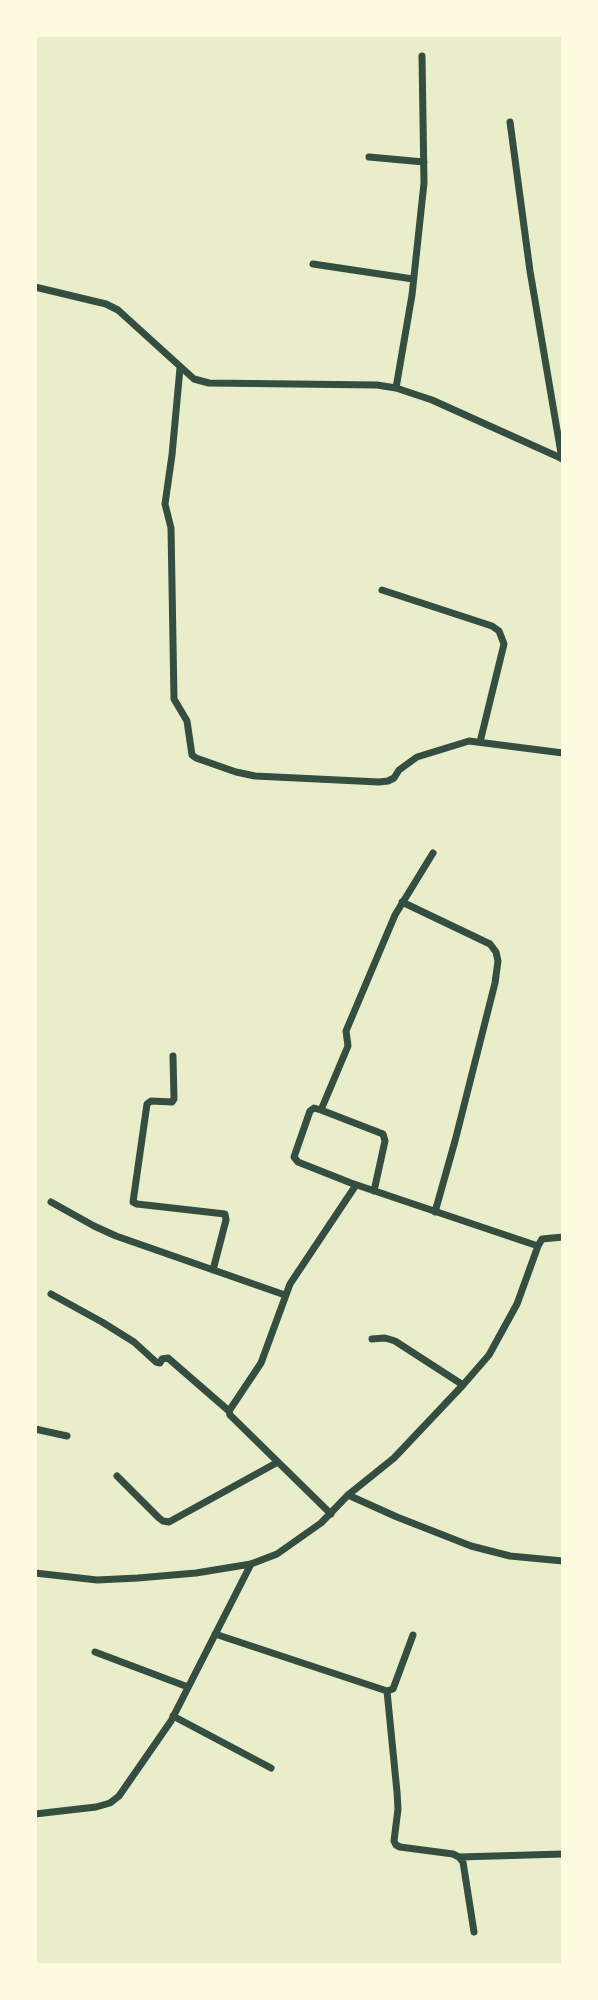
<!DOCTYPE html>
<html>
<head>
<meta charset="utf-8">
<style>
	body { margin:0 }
	#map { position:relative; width:598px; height:2000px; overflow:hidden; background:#e9edc9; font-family:"Source Serif 4",serif }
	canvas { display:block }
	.frame { position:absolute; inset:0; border:37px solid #fefae0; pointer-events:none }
</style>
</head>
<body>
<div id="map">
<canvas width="598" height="2000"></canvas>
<div class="frame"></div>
</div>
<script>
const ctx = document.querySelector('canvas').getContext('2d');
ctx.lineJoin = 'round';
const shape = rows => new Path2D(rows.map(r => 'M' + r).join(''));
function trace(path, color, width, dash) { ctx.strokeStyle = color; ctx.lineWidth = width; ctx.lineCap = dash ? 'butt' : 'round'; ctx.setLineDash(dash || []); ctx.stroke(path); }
const minor = shape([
	[510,122,530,271,562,459],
	[369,157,424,162],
	[313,264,413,279],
	[35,287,106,304,118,310,194,379,209,383,377,385,396,388,432,400,563,459],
	[180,368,172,455,165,504,171,528,174,699,187,721,192,755,196,758,236,772,255,776,379,782,388,781,394,778,399,770,417,757,469,741,563,753],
	[396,388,412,295,424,183,422,56],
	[382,590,492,626,499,631,504,644,480,742],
	[433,853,395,915,346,1031,348,1046,321,1110,314,1108,310,1111,294,1157,298,1162,351,1183,538,1246],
	[402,902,490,944,496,952,498,961,495,983,455,1141,435,1212],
	[173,1056,174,1099,172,1102,151,1101,147,1104,133,1202,137,1204,225,1214,226,1220,213,1270],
	[321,1110,383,1134,385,1141,374,1191],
	[51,1202,94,1226,116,1236,285,1295],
	[51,1294,102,1322,134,1342,156,1362,160,1363,162,1359,168,1358,229,1411],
	[372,1339,385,1338,395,1341,463,1385],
	[35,1429,67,1436],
	[117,1476,159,1518,163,1521,169,1522,278,1462],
	[348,1495,397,1517,471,1546,510,1556,563,1561],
	[331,1514,230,1415,229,1411,261,1363,290,1284,356,1185],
	[35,1573,97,1580,138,1578,196,1573,251,1564,277,1554,321,1523,348,1495,394,1458,463,1385,489,1355,517,1304,538,1246,542,1239,563,1237],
	[215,1634,387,1691,393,1689,413,1635],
	[95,1652,188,1687],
	[387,1691,397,1792,398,1809,394,1841,396,1845,400,1847,453,1854,459,1857,463,1862,474,1932],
	[173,1716,271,1768],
	[35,1814,96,1807,110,1803,119,1796,171,1721,251,1564],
	[459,1857,563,1854]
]);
trace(minor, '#344e41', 7);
</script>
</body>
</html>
